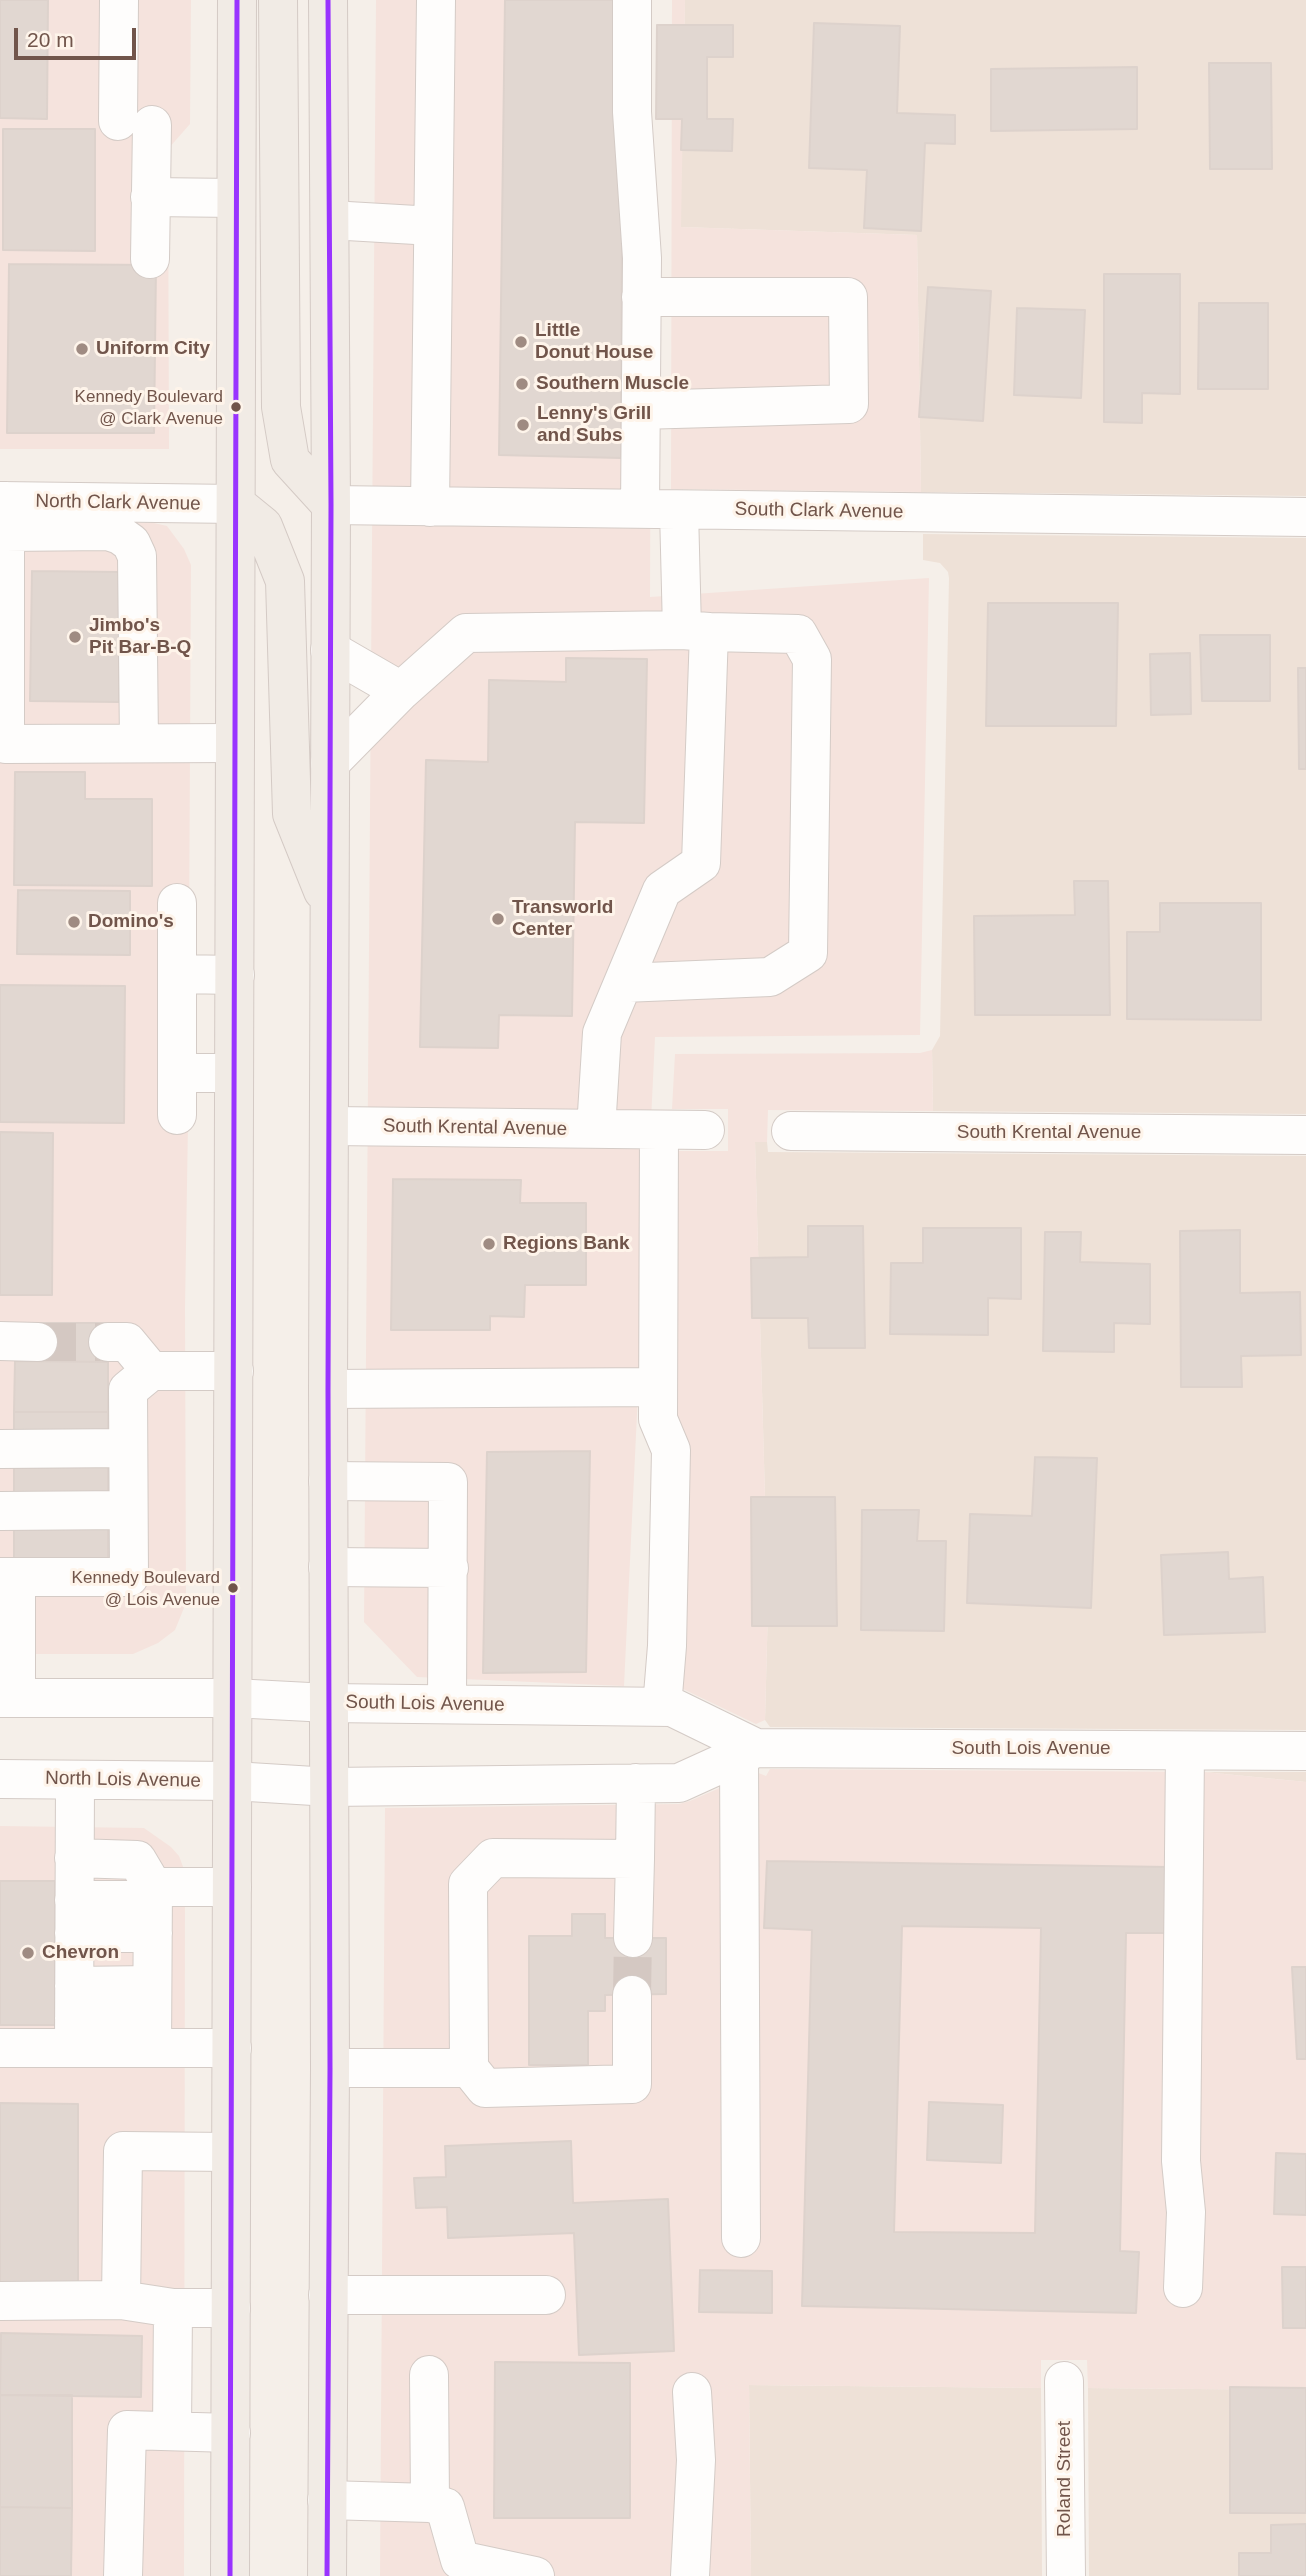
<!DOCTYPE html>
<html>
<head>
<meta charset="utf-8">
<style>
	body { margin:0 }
	#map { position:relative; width:1306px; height:2576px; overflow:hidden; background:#f5efe9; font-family:Helvetica,sans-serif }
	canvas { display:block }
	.scale { position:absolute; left:14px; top:28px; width:122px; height:32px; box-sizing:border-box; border:4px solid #71554b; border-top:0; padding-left:9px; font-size:21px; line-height:24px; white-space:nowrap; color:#71554b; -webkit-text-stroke:5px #fef4ea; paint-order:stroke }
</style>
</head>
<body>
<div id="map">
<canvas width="1306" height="2576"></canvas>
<div class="scale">20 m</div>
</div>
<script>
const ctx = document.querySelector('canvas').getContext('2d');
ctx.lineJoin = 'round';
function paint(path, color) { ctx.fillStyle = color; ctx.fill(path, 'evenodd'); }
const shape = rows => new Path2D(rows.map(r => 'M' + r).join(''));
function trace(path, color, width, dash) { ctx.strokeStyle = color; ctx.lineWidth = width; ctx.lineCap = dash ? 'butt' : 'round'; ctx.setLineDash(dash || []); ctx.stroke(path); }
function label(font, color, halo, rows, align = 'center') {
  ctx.font = font + ' Helvetica,sans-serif'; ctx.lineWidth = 6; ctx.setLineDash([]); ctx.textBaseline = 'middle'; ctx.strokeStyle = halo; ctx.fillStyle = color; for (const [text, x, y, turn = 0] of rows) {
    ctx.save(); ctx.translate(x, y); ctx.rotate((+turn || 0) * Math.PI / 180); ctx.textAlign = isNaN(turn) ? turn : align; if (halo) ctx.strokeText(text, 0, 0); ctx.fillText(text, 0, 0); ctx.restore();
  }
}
const residential = shape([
	[685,0,1306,0,1306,496,921,492,917,235,680,227],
	[923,534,1306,538,1306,1114,933,1111,932,1050,940,1036,949,578,948,572,940,563,923,560],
	[755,1142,767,1142,768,1152,1306,1156,1306,1730,770,1727,765,1720,768,1605],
	[1202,1772,1306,1772,1306,1782,1204,1772],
	[749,2385,1041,2388,1042,2576,751,2576],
	[1088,2388,1306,2390,1306,2576,1089,2576]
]);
const commercial = shape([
	[0,0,191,0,190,124,168,149,169,449,0,449],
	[376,0,652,0,650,597,929,578,920,1035,655,1037,624,1686,417,1677,364,1622],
	[672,0,685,0,681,227,917,235,921,492,671,489],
	[0,521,154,523,167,526,184,549,191,565,188,1123,185,1308,186,1603,175,1630,158,1643,133,1654,0,1654],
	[932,1050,933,1111,768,1110,767,1142,755,1142,768,1605,765,1720,756,1724,683,1689,645,1686,670,1151,728,1151,728,1109,672,1109,675,1054,920,1053],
	[770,1769,1204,1772,1306,1782,1306,2390,1088,2388,1087,2360,1041,2360,1041,2388,749,2385,751,2576,380,2576,385,1808,679,1804,690,1801,756,1772,766,1776],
	[0,1826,144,1828,171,1847,179,1856,185,1872,184,2576,0,2576]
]);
const building = shape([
	[0,0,48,0,47,119,0,118,0,0],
	[505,0,623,0,621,458,499,455,505,0],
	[814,23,900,26,897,113,955,115,955,144,925,143,921,231,864,228,867,170,809,168,814,23],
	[657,25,733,25,733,57,707,57,707,119,733,119,732,151,681,150,682,119,656,119,657,25],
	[1209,63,1271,63,1272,169,1210,169,1209,63],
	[1137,67,1137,129,991,131,991,69,1137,67],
	[3,129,95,129,95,251,3,250,3,129],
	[9,264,156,265,154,433,7,433,9,264],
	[1104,274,1180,274,1180,394,1142,393,1142,423,1104,422,1104,274],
	[928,287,991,291,983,421,919,417,928,287],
	[1199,303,1268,303,1268,389,1198,389,1199,303],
	[1017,308,1085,310,1081,398,1014,395,1017,308],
	[32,571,120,572,119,702,30,701,32,571],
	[988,603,1118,603,1116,726,986,726,988,603],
	[1200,635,1270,635,1270,701,1202,701,1200,635],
	[1190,653,1191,714,1151,715,1150,654,1190,653],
	[566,658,647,659,644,823,575,822,572,1016,499,1015,498,1048,420,1047,426,760,488,762,489,680,566,682,566,658],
	[1298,668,1306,668,1306,769,1299,769,1298,668],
	[15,772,85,772,85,799,152,799,152,886,14,885,15,772],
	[1074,881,1108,881,1110,1015,975,1015,974,916,1075,915,1074,881],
	[18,890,130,891,130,955,17,954,18,890],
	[1160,903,1261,903,1261,1020,1127,1019,1127,932,1160,932,1160,903],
	[0,985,125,986,124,1123,0,1122,0,985],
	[0,1132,53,1133,52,1295,0,1295,0,1132],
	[393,1179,521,1180,520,1203,586,1203,586,1285,525,1285,524,1317,490,1316,490,1330,391,1330,393,1179],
	[808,1226,863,1226,865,1348,809,1348,808,1318,752,1318,751,1258,808,1257,808,1226],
	[923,1228,1021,1228,1021,1299,988,1298,988,1335,890,1334,891,1263,923,1263,923,1228],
	[1240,1230,1240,1293,1300,1292,1301,1355,1241,1356,1242,1387,1181,1387,1180,1231,1240,1230],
	[1045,1232,1081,1232,1080,1262,1150,1264,1150,1324,1114,1323,1114,1352,1043,1351,1045,1232],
	[39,1323,108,1323,108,1362,38,1361,39,1323],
	[15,1361,108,1362,108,1412,14,1412,15,1361],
	[14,1412,108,1412,108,1558,14,1558,14,1412],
	[590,1451,586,1672,483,1673,487,1452,590,1451],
	[1035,1457,1097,1458,1091,1608,967,1603,970,1514,1032,1516,1035,1457],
	[751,1497,835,1497,837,1626,752,1626,751,1497],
	[862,1510,919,1510,917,1541,946,1541,944,1631,861,1630,862,1510],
	[1228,1552,1229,1579,1263,1577,1265,1632,1164,1635,1161,1555,1228,1552],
	[767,1861,1169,1867,1165,1933,1126,1933,1120,2251,1139,2252,1136,2313,802,2306,812,1930,764,1928,767,1861],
	[902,1926,1041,1928,1035,2233,894,2232,902,1926],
	[0,1881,55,1881,55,2025,0,2025,0,1881],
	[572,1914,605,1914,605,1938,666,1938,666,1994,605,1995,605,2011,588,2011,588,2065,529,2065,529,1936,572,1936,572,1914],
	[1292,1967,1306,1967,1306,2059,1297,2059,1292,1967],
	[929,2102,1003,2105,1001,2163,927,2160,929,2102],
	[0,2103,78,2104,78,2285,0,2284,0,2103],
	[571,2141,573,2203,668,2199,674,2351,579,2355,574,2233,448,2238,447,2207,416,2208,414,2178,446,2177,445,2146,571,2141],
	[1276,2153,1306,2154,1306,2215,1274,2214,1276,2153],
	[1282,2267,1306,2267,1306,2328,1283,2328,1282,2267],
	[700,2270,772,2271,772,2313,699,2312,700,2270],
	[1,2333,142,2336,141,2397,0,2395,1,2333],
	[495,2362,630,2363,630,2518,494,2518,495,2362],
	[1230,2387,1306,2388,1306,2513,1230,2513,1230,2387],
	[0,2395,72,2395,72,2508,0,2507,0,2395],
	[0,2507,72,2508,71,2576,0,2576,0,2507],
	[1306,2524,1306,2576,1239,2576,1239,2553,1271,2553,1271,2525,1306,2524]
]);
const minorTunnel = shape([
	[38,1342,108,1342],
	[632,1995,633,1938]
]);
const minor = shape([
	[632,0,632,112,642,258,640,509],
	[118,121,119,0],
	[150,197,236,198],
	[330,220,433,226],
	[150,259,152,125],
	[640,410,849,404,848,297,641,297],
	[0,501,236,504],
	[5,501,5,744,235,743],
	[331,505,1306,517],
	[430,507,436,0],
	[679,510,682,630],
	[5,532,108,531,120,535,131,543,137,556,139,743],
	[330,650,401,691],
	[330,763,401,691,466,633,682,630,709,632,701,863,662,890,602,1033,596,1129],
	[177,903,177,1115],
	[177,974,235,975],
	[623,983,770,977,808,953,812,659,798,634,709,632],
	[177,1073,234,1073],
	[330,1126,705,1130],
	[659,1130,658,1419,671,1450,667,1646,662,1707],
	[791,1131,1306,1135],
	[0,1341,38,1342],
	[108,1342,127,1342,151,1371],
	[328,1389,658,1387],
	[0,1449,128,1448],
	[328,1481,448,1482,447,1704],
	[0,1511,128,1510],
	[328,1567,449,1568],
	[0,1577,129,1577,128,1390,151,1371,234,1371],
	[0,1698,233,1698,328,1703,672,1707,756,1748],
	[16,1698,16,1577],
	[739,1755,741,2238],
	[0,1779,233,1781,330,1787,679,1783,756,1748,1306,1751],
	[74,1858,137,1860,153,1887,152,2048],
	[153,1887,232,1887],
	[74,1900,153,1900],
	[74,1933,153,1933],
	[633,1938,635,1859],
	[74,1986,152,1985],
	[74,2018,152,2017],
	[0,2048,232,2048],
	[74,2048,75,1780],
	[330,2068,469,2068,468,1884,493,1858,635,1859,636,1783],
	[469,2068,485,2088,632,2084,632,1995],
	[1183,2288,1186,2212,1181,2161,1185,1751],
	[328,2295,546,2295],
	[121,2300,123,2151,231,2152],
	[0,2301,121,2300,173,2308,231,2308],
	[429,2375,430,2503],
	[1064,2381,1066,2576],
	[172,2431,173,2308],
	[327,2500,430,2503,445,2507,460,2560,535,2576],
	[123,2576,127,2430,231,2433],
	[690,2576,696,2460,692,2392]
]);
const major = shape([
	[278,0,281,407,290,460,331,505],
	[236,504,263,526,285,581,292,814,323,891],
	[230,2576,237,0],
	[327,2576,330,2068,328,1389,331,505,328,0]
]);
const bus1 = shape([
	[230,2576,237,0],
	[327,2576,330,2068,328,1389,331,505,328,0]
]);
const markers = [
	[521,342,7,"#9f8b82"],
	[82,349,7,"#9f8b82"],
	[522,384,7,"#9f8b82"],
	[236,407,6,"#71554b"],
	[523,425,7,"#9f8b82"],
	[75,637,7,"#9f8b82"],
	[498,919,7,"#9f8b82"],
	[74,922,7,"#9f8b82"],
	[489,1244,7,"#9f8b82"],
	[233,1588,6,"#71554b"],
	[28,1953,7,"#9f8b82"]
];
const busNames = [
	["Kennedy Boulevard",223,397],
	["@ Clark Avenue",223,419],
	["Kennedy Boulevard",220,1578],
	["@ Lois Avenue",220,1600]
];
const poiNames = [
	["Little",535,331],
	["Donut House",535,353],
	["Uniform City",96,349],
	["Southern Muscle",536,384],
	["Lenny's Grill",537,414],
	["and Subs",537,436],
	["Jimbo's",89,626],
	["Pit Bar-B-Q",89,648],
	["Transworld",512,908],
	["Center",512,930],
	["Domino's",88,922],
	["Regions Bank",503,1244],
	["Chevron",42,1953]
];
const streetNames = [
	["North Clark Avenue",118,503,1],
	["South Clark Avenue",819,511,1],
	["South Krental Avenue",475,1128,1],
	["South Krental Avenue",1049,1133],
	["South Lois Avenue",425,1704,1],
	["South Lois Avenue",1031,1749],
	["North Lois Avenue",123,1780,1],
	["Roland Street",1065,2479,-90]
];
paint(residential, '#eee1d7');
paint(commercial, '#f5e3dd');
paint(building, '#e1d7d1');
trace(building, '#ddd2cc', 2);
trace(minorTunnel, '#d4c8c2', 38, [38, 19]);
trace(minor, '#d4cbc6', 40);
trace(major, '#d4cac5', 40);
trace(minor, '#fefdfc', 38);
trace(major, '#f1ebe5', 38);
trace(bus1, '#93f', 5);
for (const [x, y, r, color] of markers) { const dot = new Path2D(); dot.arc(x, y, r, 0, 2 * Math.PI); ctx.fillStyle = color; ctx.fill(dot); trace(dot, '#fef4ea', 2.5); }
label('17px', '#71554b', '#fef4ea', busNames, 'right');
label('bold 19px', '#71554b', '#fef4ea', poiNames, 'left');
label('19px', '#71554b', '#fef4ea', streetNames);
</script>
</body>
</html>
